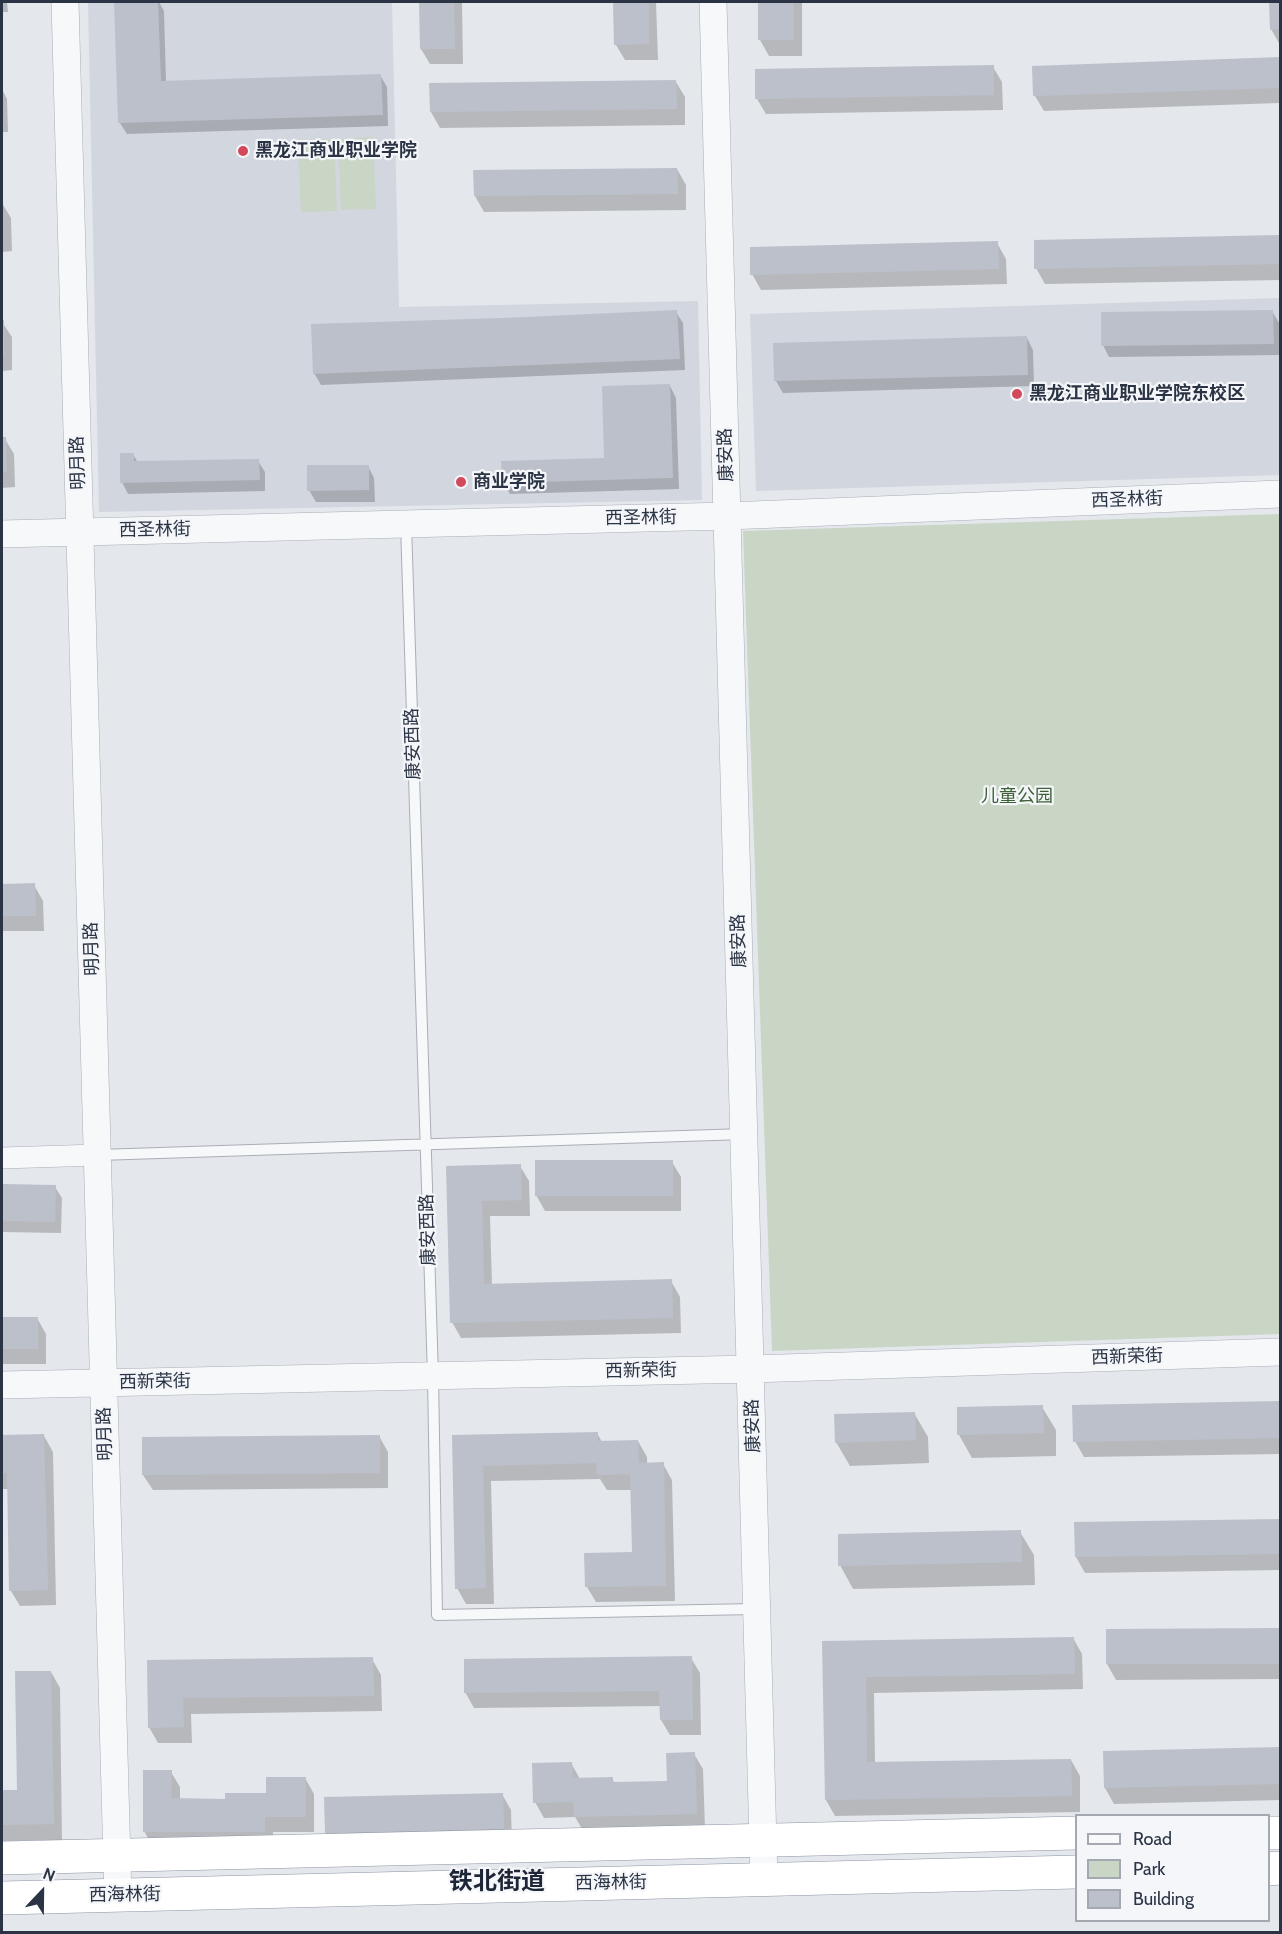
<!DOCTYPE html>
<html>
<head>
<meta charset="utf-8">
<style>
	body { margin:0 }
	#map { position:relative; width:1282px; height:1934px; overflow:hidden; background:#e4e7ec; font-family:Cabin,sans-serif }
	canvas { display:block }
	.frame { position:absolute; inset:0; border:3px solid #2b3445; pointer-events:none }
	.legend { position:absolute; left:1075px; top:1814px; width:195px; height:108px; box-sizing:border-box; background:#f4f6f9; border:2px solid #a4a8b1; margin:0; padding:8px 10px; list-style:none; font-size:18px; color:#2b3445 }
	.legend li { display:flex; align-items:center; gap:12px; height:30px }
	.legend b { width:30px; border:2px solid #a4a8b1 }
	.north { position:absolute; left:12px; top:1862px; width:60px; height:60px; -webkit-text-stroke:4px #f4f6f9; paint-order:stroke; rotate:22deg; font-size:16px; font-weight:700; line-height:24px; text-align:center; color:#2b3445 }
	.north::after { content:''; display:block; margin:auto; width:21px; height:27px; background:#2b3445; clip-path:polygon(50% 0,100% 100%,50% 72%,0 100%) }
</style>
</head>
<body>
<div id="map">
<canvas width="1282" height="1934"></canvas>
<div class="frame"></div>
<ul class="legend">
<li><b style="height:8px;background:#f7f8fa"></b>Road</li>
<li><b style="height:16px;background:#c9d6c5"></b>Park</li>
<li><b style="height:16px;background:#bbc0ca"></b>Building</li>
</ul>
<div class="north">N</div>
</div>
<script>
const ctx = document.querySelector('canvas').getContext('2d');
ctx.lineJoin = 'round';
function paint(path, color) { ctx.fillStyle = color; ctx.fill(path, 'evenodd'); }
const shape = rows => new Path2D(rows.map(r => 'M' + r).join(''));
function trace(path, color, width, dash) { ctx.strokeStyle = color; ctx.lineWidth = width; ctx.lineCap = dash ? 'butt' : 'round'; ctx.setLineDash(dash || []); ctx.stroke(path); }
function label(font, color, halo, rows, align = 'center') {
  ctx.font = font + ' Cabin,"Noto Sans SC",sans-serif'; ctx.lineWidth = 4.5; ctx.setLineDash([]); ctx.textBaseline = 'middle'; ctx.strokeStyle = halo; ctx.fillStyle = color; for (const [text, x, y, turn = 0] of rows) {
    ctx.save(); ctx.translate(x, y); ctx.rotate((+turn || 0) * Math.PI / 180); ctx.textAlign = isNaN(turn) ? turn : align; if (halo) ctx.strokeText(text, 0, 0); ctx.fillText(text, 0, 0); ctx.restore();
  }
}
const built = shape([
	[88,2,392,2,399,307,698,301,702,500,99,512],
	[1280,298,1280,475,756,491,750,314]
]);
const green = shape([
	[373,137,376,209,341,210,338,139],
	[334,139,337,211,301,212,298,140],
	[1280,514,1280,1334,772,1351,743,531]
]);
const shadow = shape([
	[2,2,7,2,8,12,2,12],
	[116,2,159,2,164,11,166,82,380,75,387,87,388,126,127,134,120,123],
	[421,2,462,2,463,64,430,64,421,49],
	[615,2,656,2,658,60,625,60,616,45],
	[760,2,802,2,802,56,769,56,760,40],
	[1270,2,1280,2,1280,45,1271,29],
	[1280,59,1280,103,1044,111,1035,96,1034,67],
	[993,67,1002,82,1003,110,766,114,757,99],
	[676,82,685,97,685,125,440,128,431,112],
	[2,89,7,99,8,132,2,132],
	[677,169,686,185,686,210,484,212,475,196,475,171],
	[2,203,11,218,12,251,2,252],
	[1280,236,1280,280,1045,284,1036,268,1035,241],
	[997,243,1006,259,1007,284,761,290,752,274],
	[1272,311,1279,323,1279,355,1109,357,1103,345],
	[676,312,683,323,685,370,321,385,314,373],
	[2,322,12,337,12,370,2,371],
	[1027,338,1033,350,1034,386,783,393,776,381],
	[670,386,676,398,679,489,510,494,503,482,606,460],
	[2,439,5,439,14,454,15,487,2,488],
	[133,454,138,463,258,461,265,472,265,491,128,494,122,482],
	[368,466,374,478,375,502,316,502,309,490],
	[2,885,34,885,43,901,44,931,2,931],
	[672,1162,681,1177,681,1211,545,1211,536,1195],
	[520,1166,529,1181,530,1216,490,1216,492,1285,671,1281,680,1297,681,1333,461,1338,452,1322,448,1168],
	[2,1186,55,1187,62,1198,61,1233,2,1232],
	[2,1318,37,1318,46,1334,46,1364,2,1364],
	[1280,1403,1280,1454,1084,1457,1075,1441,1074,1406],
	[1042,1407,1056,1430,1056,1456,972,1458,959,1435],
	[914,1413,928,1437,929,1463,850,1466,836,1442],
	[597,1433,602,1442,638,1441,647,1457,647,1464,663,1464,672,1480,675,1601,596,1602,587,1587,633,1554,632,1490,607,1490,600,1479,491,1481,494,1604,466,1604,457,1588,453,1436],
	[44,1436,53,1452,56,1605,20,1606,11,1591,9,1489,2,1489,2,1437],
	[379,1436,388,1452,388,1488,153,1490,143,1475],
	[1280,1520,1280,1570,1085,1573,1076,1557,1075,1523],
	[1020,1532,1034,1555,1035,1585,853,1589,840,1565],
	[1107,1630,1280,1630,1280,1679,1116,1680,1107,1664],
	[1073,1638,1082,1654,1083,1689,874,1693,875,1763,1071,1760,1080,1776,1080,1812,835,1816,826,1800,823,1642],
	[691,1658,700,1673,701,1735,670,1735,661,1720,661,1706,474,1708,465,1692],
	[372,1659,381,1675,382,1711,191,1714,192,1743,158,1743,149,1727,148,1662],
	[51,1672,60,1688,62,1840,2,1841,2,1791,19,1791],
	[1280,1748,1280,1800,1114,1804,1105,1788,1104,1752],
	[694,1754,703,1769,705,1829,584,1832,575,1817,544,1818,535,1802,571,1763,580,1779,612,1778,615,1784,668,1783],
	[171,1772,180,1787,180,1800,227,1800,267,1795,305,1778,314,1794,314,1832,273,1832,273,1848,153,1847,144,1831],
	[502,1794,511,1810,512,1844,335,1848,326,1833]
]);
const building = shape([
	[114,2,158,2,161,81,381,74,383,115,118,123],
	[419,2,454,2,455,49,420,49],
	[613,2,649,2,649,44,614,45],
	[758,2,794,2,794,40,758,40],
	[1269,2,1280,2,1280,29,1270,30],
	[1280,57,1280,88,1033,96,1032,66],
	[994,65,994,95,755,99,755,69],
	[676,80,677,109,430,112,429,83],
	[677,168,678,194,474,196,473,170],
	[1280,235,1280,264,1034,269,1034,240],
	[998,241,999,269,750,275,750,247],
	[677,310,680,359,313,374,311,324,503,318],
	[1273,310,1274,344,1101,346,1101,312],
	[2,320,4,320,4,355,2,355],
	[1027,336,1028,375,774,381,773,343],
	[670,384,673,478,502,483,501,461,604,458,602,386],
	[2,437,6,437,7,472,2,472],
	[120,453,134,453,134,461,259,459,260,480,120,483],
	[307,465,369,465,369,490,307,491],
	[35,883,36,916,2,916,2,884],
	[535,1160,673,1160,673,1196,535,1196],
	[521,1164,522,1200,482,1201,484,1284,672,1279,673,1318,450,1323,446,1166],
	[2,1184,56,1185,55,1222,2,1221],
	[2,1317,38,1317,38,1349,2,1349],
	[1280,1401,1280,1438,1073,1442,1072,1405],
	[1043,1405,1044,1433,957,1435,957,1407],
	[915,1412,916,1440,835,1443,834,1414],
	[598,1432,598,1441,638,1440,639,1463,664,1462,666,1586,585,1587,584,1553,632,1552,630,1474,597,1475,596,1463,483,1466,486,1588,455,1589,452,1435],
	[44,1434,48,1590,9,1591,7,1473,2,1473,2,1435],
	[380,1435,380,1473,142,1475,142,1437],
	[1280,1519,1280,1554,1075,1557,1074,1522],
	[1021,1530,1022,1562,838,1566,838,1534],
	[1280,1628,1280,1664,1106,1664,1106,1629],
	[1074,1637,1075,1674,866,1677,867,1762,1071,1759,1072,1796,825,1800,822,1641],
	[692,1656,693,1720,660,1720,659,1691,464,1693,464,1659],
	[373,1657,374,1696,183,1698,184,1727,148,1728,147,1660],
	[15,1671,51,1671,54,1824,2,1825,2,1790,17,1790],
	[1280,1747,1280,1784,1104,1788,1103,1751],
	[695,1752,697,1814,574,1817,573,1802,533,1803,532,1763,572,1762,573,1778,613,1777,613,1782,667,1781,666,1753],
	[143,1770,172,1770,171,1798,225,1799,225,1793,266,1793,266,1777,306,1777,306,1817,265,1817,265,1832,143,1832],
	[503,1793,504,1829,325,1833,324,1797]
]);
const service = shape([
	[406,524,433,1376,437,1615,755,1609],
	[98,1155,745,1134]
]);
const minor = shape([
	[2,1158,98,1155]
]);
const tertiary = shape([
	[65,2,118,1896],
	[713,2,764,1880],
	[2,534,727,516,1280,494],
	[2,1385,751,1369,1280,1352]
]);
const trunk = shape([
	[1268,1833,1280,1833],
	[2,1858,1076,1833],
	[1268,1869,1280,1868],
	[2,1898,1076,1872]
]);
const markers = [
	[243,151,6,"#d1495b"],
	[1017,394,6,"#d1495b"],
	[461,482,6,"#d1495b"]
];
const poiNames = [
	["黑龙江商业职业学院",255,151],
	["黑龙江商业职业学院东校区",1029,394],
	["商业学院",473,482]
];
const streetNames = [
	["康安路",726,455,-92],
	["明月路",78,463,-92],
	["西圣林街",1127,500,-2],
	["西圣林街",641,518,-1],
	["西圣林街",155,530,-1],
	["康安西路",413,744,-92],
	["康安路",739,941,-92],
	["明月路",92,949,-92],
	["康安西路",428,1230,-92],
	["西新荣街",1127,1357,-2],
	["西新荣街",641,1371,-1],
	["西新荣街",155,1382,-1],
	["康安路",753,1426,-92],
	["明月路",105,1434,-92],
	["西海林街",611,1883,-1],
	["西海林街",125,1895,-1]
];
const parkNames = [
	["儿童公园",1017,797]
];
const districtNames = [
	["铁北街道",497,1882]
];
paint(built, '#d2d6de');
paint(green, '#c9d6c5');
paint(shadow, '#0003');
paint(building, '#bbc0ca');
trace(service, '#a9aeb7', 12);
trace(minor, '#a9aeb7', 22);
trace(tertiary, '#a9aeb7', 28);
trace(trunk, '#8b94a3', 34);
trace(service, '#f7f8fa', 10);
trace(minor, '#f7f8fa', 21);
trace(tertiary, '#f7f8fa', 27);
trace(trunk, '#fff', 33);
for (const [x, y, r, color] of markers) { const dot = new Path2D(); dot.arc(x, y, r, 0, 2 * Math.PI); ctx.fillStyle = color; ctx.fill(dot); trace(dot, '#f4f6f9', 2); }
label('bold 18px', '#2b3445', '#f4f6f9', poiNames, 'left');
label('18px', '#2b3445', '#f4f6f9', streetNames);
label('18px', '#3f6138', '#f4f6f9', parkNames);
label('bold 24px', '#1d2536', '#f4f6f9', districtNames);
</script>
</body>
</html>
